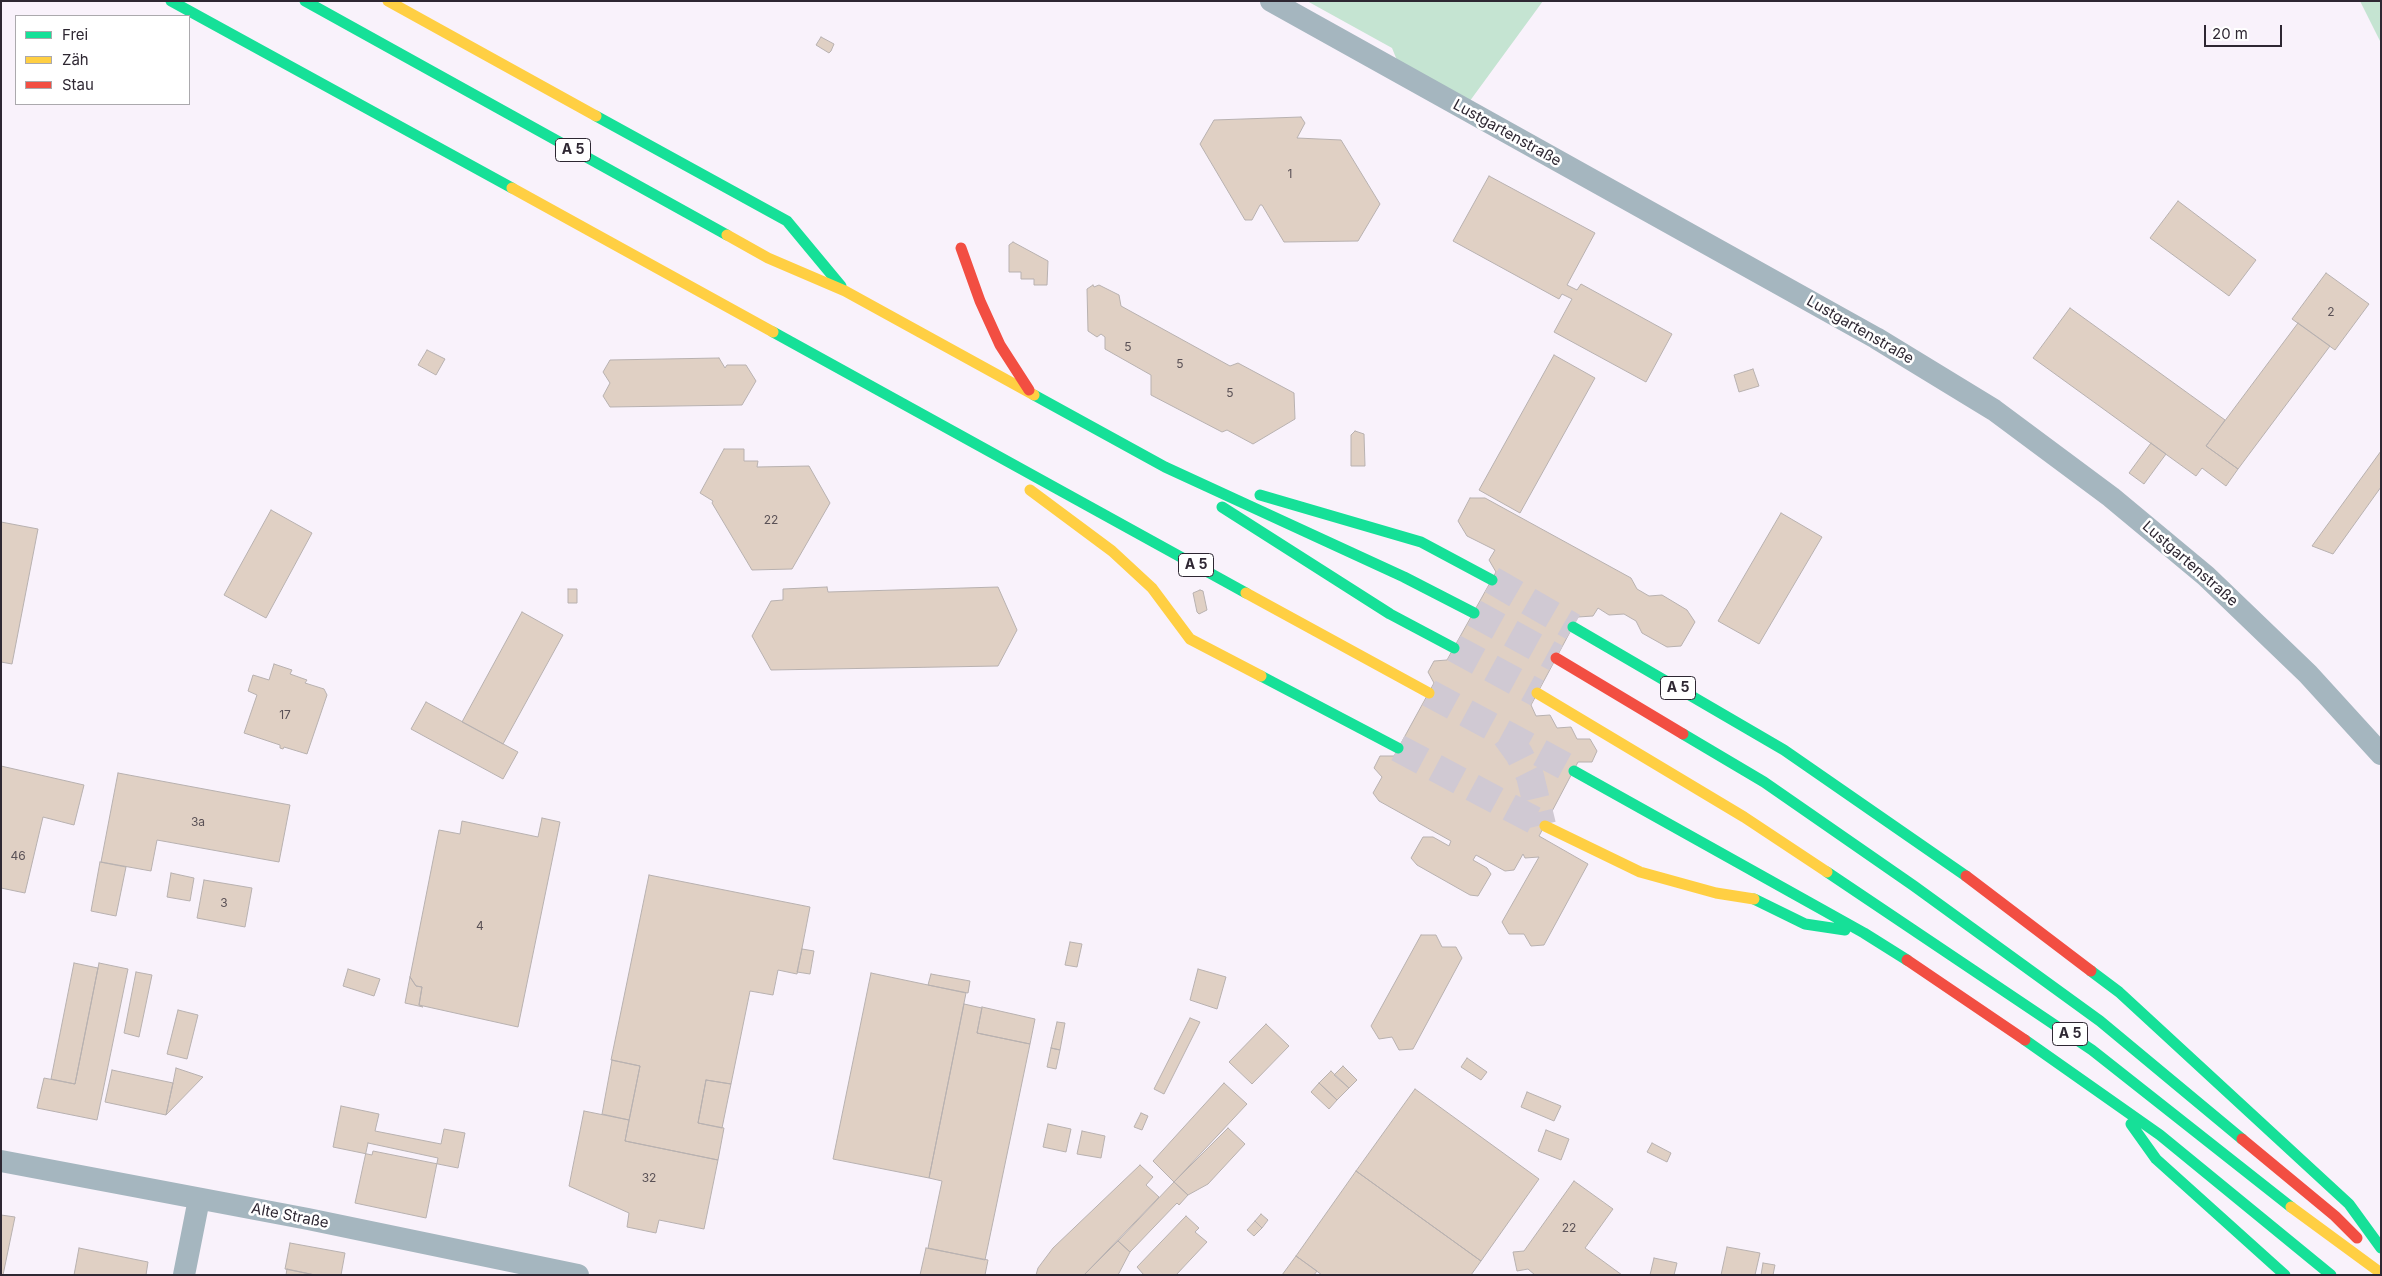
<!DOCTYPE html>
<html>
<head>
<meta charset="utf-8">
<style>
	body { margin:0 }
	#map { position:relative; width:2382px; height:1276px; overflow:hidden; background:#f9f2fb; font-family:Inter,sans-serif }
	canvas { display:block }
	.frame { position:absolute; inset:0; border:2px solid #2e2732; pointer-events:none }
	.legend { position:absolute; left:15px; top:15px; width:175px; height:90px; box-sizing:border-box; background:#fff; border:1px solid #aba9ad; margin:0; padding:6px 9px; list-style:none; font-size:15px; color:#2e2732 }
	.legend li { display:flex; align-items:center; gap:10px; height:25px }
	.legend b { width:25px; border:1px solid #aba9ad }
	.scale { position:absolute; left:2204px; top:25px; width:78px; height:22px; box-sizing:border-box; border:2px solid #2e2732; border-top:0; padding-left:6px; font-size:15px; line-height:18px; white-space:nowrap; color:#2e2732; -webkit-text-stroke:4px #fff; paint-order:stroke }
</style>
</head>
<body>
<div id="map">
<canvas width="2382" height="1276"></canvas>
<div class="frame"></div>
<ul class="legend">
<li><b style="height:6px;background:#16e098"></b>Frei</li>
<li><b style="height:6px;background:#ffcf43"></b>Zäh</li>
<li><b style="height:6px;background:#f24e42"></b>Stau</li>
</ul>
<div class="scale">20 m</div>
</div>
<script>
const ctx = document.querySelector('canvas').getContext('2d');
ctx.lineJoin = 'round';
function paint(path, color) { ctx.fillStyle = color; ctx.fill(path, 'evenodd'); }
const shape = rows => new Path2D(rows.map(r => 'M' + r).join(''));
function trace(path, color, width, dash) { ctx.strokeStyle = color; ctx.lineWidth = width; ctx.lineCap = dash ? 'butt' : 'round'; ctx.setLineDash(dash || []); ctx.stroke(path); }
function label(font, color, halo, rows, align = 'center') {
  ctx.font = font + ' Inter,sans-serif'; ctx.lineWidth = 5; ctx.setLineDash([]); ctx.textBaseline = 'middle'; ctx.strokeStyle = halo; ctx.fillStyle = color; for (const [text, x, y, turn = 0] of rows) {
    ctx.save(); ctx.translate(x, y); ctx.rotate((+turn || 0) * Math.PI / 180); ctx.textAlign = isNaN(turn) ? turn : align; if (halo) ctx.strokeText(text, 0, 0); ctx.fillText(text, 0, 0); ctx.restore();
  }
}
const green = shape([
	[1307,1,1543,1,1464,109,1403,75,1392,48],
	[2360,1,2381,1,2381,43]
]);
const building = shape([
	[821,37,834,44,831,51,829,53,816,45,821,37],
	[1301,117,1305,123,1297,138,1341,140,1380,204,1358,241,1284,242,1262,205,1260,205,1252,220,1245,220,1200,144,1214,120,1301,117],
	[1489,176,1595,233,1567,285,1577,290,1581,284,1672,334,1646,382,1554,332,1572,299,1562,294,1559,299,1453,241,1489,176],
	[2178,201,2256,260,2229,296,2150,238,2178,201],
	[1013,242,1048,261,1047,285,1034,285,1034,279,1021,279,1021,272,1009,272,1009,245,1013,242],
	[2326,273,2369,304,2335,350,2292,319,2326,273],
	[1093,285,1094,287,1099,285,1119,295,1121,306,1230,366,1238,363,1294,393,1295,419,1253,444,1227,430,1222,432,1151,395,1151,375,1105,349,1105,337,1101,334,1097,337,1088,331,1087,289,1093,285],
	[2070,308,2225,420,2206,446,2238,469,2226,486,2202,468,2196,476,2033,358,2070,308],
	[2298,323,2330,346,2238,469,2206,446,2298,323],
	[427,350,445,359,436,375,418,365,427,350],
	[1554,355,1595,378,1520,513,1479,490,1554,355],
	[719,358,725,368,727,365,746,365,756,381,742,405,610,407,603,396,610,383,603,372,610,360,719,358],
	[1753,369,1759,386,1739,392,1734,375,1753,369],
	[1355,431,1364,434,1365,466,1351,466,1351,435,1355,431],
	[2151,443,2166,454,2144,484,2129,473,2151,443],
	[724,449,744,449,744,461,758,461,757,467,809,466,830,503,792,569,752,570,712,503,713,501,700,493,724,449],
	[2381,451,2381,487,2333,554,2312,546,2381,451],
	[1470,498,1485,498,1631,578,1637,589,1649,596,1662,595,1687,610,1695,622,1681,646,1667,647,1642,633,1636,621,1624,614,1609,615,1598,608,1593,616,1578,617,1531,705,1536,716,1550,715,1557,728,1571,727,1577,739,1590,739,1597,751,1592,762,1578,762,1539,836,1588,864,1544,945,1531,946,1524,934,1509,934,1502,922,1539,857,1525,858,1523,854,1514,870,1505,871,1476,855,1473,860,1487,868,1491,874,1478,896,1470,895,1417,865,1411,858,1423,837,1433,837,1449,846,1451,841,1379,801,1373,793,1382,777,1374,768,1380,756,1394,756,1434,683,1428,672,1434,661,1447,660,1496,572,1489,560,1495,550,1467,536,1458,521,1470,498],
	[271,510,312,533,266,618,224,595,271,510],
	[1781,513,1822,537,1759,644,1718,621,1781,513],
	[1,522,38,529,12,664,1,662,1,522],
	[827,587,828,592,998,587,1017,630,998,666,771,670,752,636,771,601,783,600,783,589,827,587],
	[568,589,577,589,577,603,568,603,568,589],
	[1200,590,1203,591,1207,610,1199,614,1197,612,1193,593,1200,590],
	[522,612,563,635,503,744,462,722,522,612],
	[274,664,292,670,290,674,307,680,305,683,324,689,327,695,307,754,284,747,283,749,280,748,280,745,244,733,257,695,248,691,253,675,269,680,274,664],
	[426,702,518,752,503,779,411,729,426,702],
	[1,766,84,785,74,825,43,817,25,893,1,888,1,766],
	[118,773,290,805,279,862,157,840,151,871,101,862,118,773],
	[542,818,560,822,518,1027,419,1005,422,987,416,986,410,977,439,830,460,834,462,821,538,837,542,818],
	[100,862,126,867,116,916,91,911,100,862],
	[171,873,194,878,190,901,167,897,171,873],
	[649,875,810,907,797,974,778,970,773,995,750,991,731,1084,706,1080,698,1123,724,1128,718,1160,625,1141,640,1066,611,1060,649,875],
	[204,880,252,888,245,927,197,918,204,880],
	[1421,935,1436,935,1442,947,1456,947,1462,958,1413,1049,1399,1050,1392,1037,1379,1039,1371,1026,1421,935],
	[1070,942,1082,944,1077,967,1065,965,1070,942],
	[802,949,814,951,810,974,797,972,802,949],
	[74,963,98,968,75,1084,51,1079,74,963],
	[99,963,128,969,97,1120,37,1108,44,1078,75,1084,99,963],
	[348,969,380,979,374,996,343,986,348,969],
	[1198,969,1226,977,1217,1009,1190,1000,1198,969],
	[136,972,152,975,139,1037,124,1033,136,972],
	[871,973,966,993,929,1178,833,1159,871,973],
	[931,974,970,981,968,993,928,985,931,974],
	[410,977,416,986,422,987,419,1005,423,1007,405,1003,410,977],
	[964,1004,982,1008,977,1033,1030,1044,985,1260,928,1248,942,1181,929,1178,964,1004],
	[982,1007,1035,1019,1030,1044,977,1033,982,1007],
	[178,1010,198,1015,187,1059,167,1054,178,1010],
	[1190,1018,1200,1022,1164,1094,1154,1089,1190,1018],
	[1057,1022,1065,1023,1060,1050,1051,1048,1057,1022],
	[1266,1024,1289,1046,1252,1084,1229,1062,1266,1024],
	[1051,1048,1060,1050,1056,1069,1047,1067,1051,1048],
	[1467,1058,1487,1072,1481,1080,1461,1067,1467,1058],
	[612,1060,640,1066,629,1120,602,1114,612,1060],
	[1343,1066,1357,1080,1349,1088,1334,1075,1343,1066],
	[176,1068,203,1077,166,1115,173,1083,176,1068],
	[112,1070,173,1083,166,1115,105,1102,112,1070],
	[1331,1071,1349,1088,1337,1100,1319,1083,1331,1071],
	[706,1080,731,1084,722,1128,698,1123,706,1080],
	[1224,1083,1247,1104,1174,1182,1153,1161,1224,1083],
	[1319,1083,1337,1100,1329,1109,1311,1092,1319,1083],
	[1415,1089,1539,1179,1481,1261,1356,1171,1415,1089],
	[1527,1092,1561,1106,1554,1121,1521,1107,1527,1092],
	[341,1106,379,1114,375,1131,441,1144,444,1129,465,1133,458,1168,373,1151,372,1155,333,1147,341,1106],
	[584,1111,629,1120,625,1141,718,1160,704,1229,659,1220,656,1233,627,1227,629,1213,569,1186,584,1111],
	[1141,1113,1148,1116,1142,1130,1134,1127,1141,1113],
	[1048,1124,1071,1129,1066,1152,1043,1147,1048,1124],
	[1228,1128,1245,1144,1208,1184,1188,1195,1174,1182,1228,1128],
	[1546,1130,1569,1139,1561,1160,1538,1151,1546,1130],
	[1082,1131,1105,1136,1101,1158,1077,1154,1082,1131],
	[368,1143,438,1158,426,1218,355,1203,368,1143],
	[1652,1143,1671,1153,1667,1162,1647,1152,1652,1143],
	[1140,1165,1153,1177,1146,1185,1159,1197,1084,1275,1036,1275,1038,1268,1053,1248,1140,1165],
	[1356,1171,1481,1261,1471,1275,1322,1275,1296,1256,1356,1171],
	[1574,1181,1613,1209,1585,1248,1622,1275,1535,1275,1528,1269,1517,1271,1513,1252,1524,1251,1574,1181],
	[1174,1182,1188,1195,1179,1205,1177,1203,1130,1252,1118,1241,1174,1182],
	[1261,1214,1268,1220,1262,1228,1255,1221,1261,1214],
	[1,1215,15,1217,3,1275,1,1275,1,1215],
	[1186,1216,1199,1228,1195,1232,1207,1242,1176,1275,1144,1275,1137,1267,1186,1216],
	[1255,1221,1262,1228,1254,1236,1247,1230,1255,1221],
	[1118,1241,1130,1252,1118,1275,1084,1275,1118,1241],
	[290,1243,345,1253,341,1275,315,1275,285,1269,290,1243],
	[1727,1247,1760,1253,1755,1275,1721,1275,1727,1247],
	[79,1248,148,1262,146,1275,74,1275,79,1248],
	[926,1248,988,1260,985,1275,920,1275,926,1248],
	[1296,1256,1317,1271,1314,1275,1282,1275,1296,1256],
	[1654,1258,1677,1263,1674,1275,1650,1275,1654,1258],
	[1763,1263,1775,1265,1773,1275,1761,1275,1763,1263],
	[287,1269,315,1275,286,1275,287,1269]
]);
const highwayTunnel = shape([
	[1492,580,1573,627],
	[1474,613,1556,658],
	[1454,648,1537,693],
	[1429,693,1574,771],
	[1506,736,1519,754,1530,776,1542,825],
	[1398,748,1545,826]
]);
const street = shape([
	[1271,1,1876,338,1994,410,2111,497,2206,576,2308,674,2381,754],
	[1,1161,308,1219,578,1275],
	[184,1275,199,1199]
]);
const fast = shape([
	[171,1,512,188],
	[305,1,727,235],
	[596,116,787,221,841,286],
	[773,332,1246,593],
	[1034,395,1165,467,1404,577,1474,613],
	[1260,495,1421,542,1492,580],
	[1222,507,1390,614,1454,648],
	[1573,627,1784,750,1966,876],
	[1261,676,1398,748],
	[1683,734,1764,782,1914,886,2100,1021,2242,1139],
	[1574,771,1864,933,1907,960],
	[1827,872,2092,1050,2291,1207],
	[1754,899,1805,924,1845,930],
	[2091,971,2119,992,2349,1204,2381,1248],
	[2025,1040,2160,1135,2331,1275],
	[2131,1124,2156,1159,2285,1275]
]);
const slow = shape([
	[388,1,596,116],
	[512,188,773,332],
	[727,235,768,258,845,291,1034,395],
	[1030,490,1112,551,1152,588,1190,639,1261,676],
	[1246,593,1429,693],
	[1537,693,1744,817,1827,872],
	[1545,826,1640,872,1716,893,1754,899],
	[2291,1207,2381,1273]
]);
const jam = shape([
	[961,248,980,301,1000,345,1029,390],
	[1556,658,1683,734],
	[1966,876,2091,971],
	[1907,960,2025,1040],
	[2242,1139,2335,1216,2357,1238]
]);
const numberNames = [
	["1",1290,174],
	["2",2331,312],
	["5",1128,347],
	["5",1180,364],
	["5",1230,393],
	["22",771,520],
	["17",285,715],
	["3a",198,822],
	["46",18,856],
	["3",224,903],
	["4",480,926],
	["32",649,1178],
	["22",1569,1228]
];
const shields = [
	[573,150,35],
	[1196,565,35],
	[1678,688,35],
	[2070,1034,35]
];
const shieldNames = [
	["A 5",573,150],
	["A 5",1196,565],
	["A 5",1678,688],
	["A 5",2070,1034]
];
const streetNames = [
	["Lustgartenstraße",1507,133,29],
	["Lustgartenstraße",1860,330,30],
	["Lustgartenstraße",2190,564,41],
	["Alte Straße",290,1216,11]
];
paint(green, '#c5e4d2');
paint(building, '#e0d0c4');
trace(building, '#b8b1b0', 1);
trace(highwayTunnel, '#d0c9d3', 28, [28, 14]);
trace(street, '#a5b6bf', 22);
trace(fast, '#16e098', 11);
trace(slow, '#ffcf43', 11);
trace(jam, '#f24e42', 11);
label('12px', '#5a5156', null, numberNames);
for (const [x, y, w] of shields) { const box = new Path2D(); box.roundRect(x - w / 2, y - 11.5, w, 23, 4); ctx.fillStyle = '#fff'; ctx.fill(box); trace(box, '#2e2732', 1); }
label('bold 14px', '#2e2732', null, shieldNames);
label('15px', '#2e2732', '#fff', streetNames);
</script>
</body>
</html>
